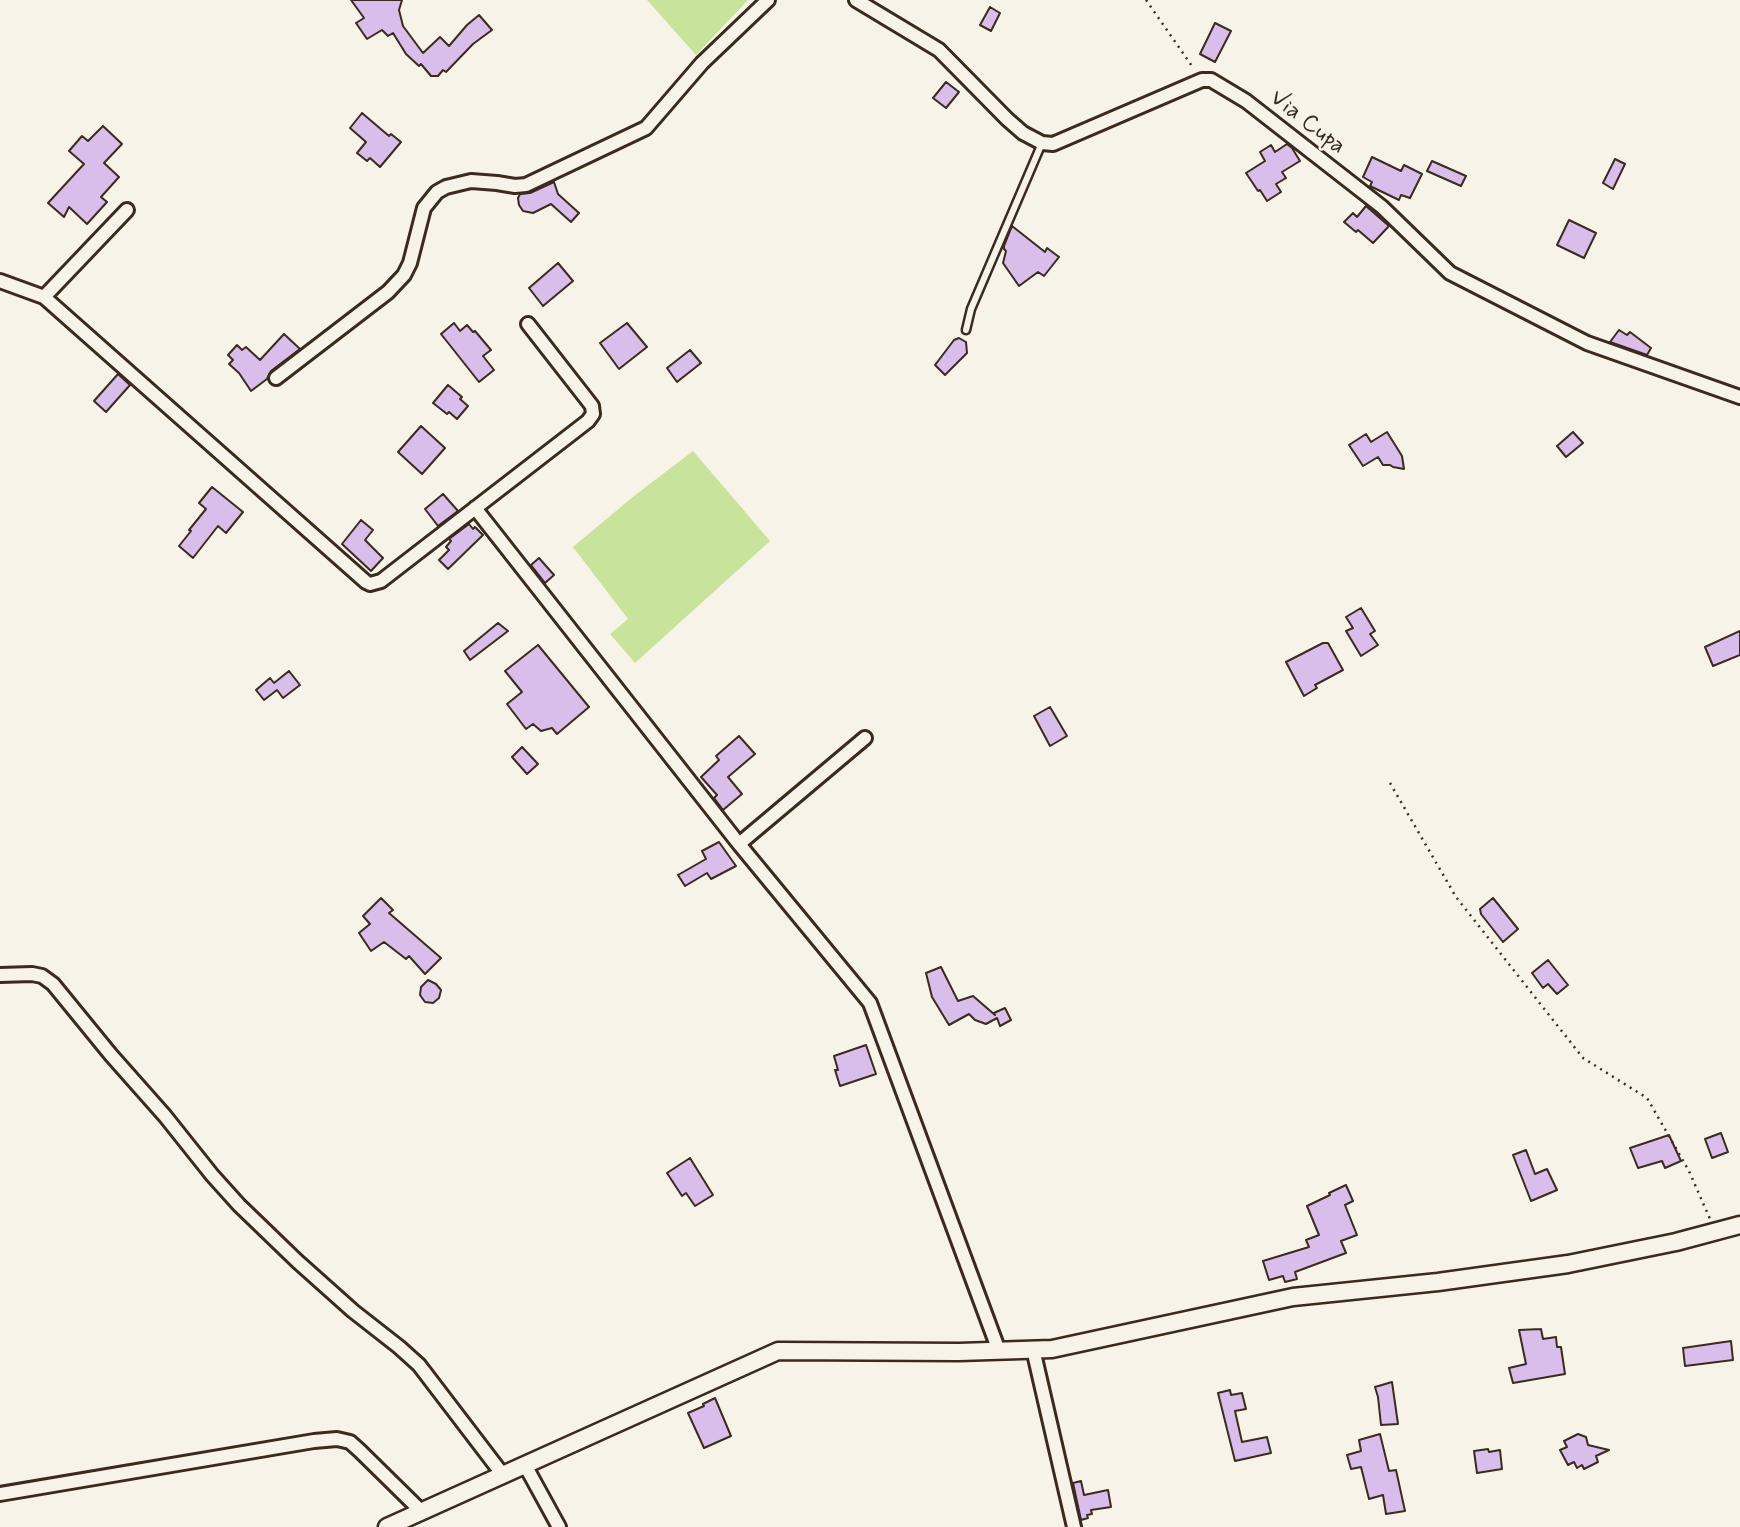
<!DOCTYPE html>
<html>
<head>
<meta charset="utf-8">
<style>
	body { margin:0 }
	canvas { display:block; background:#f7f3e8 }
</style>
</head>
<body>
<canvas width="1740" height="1527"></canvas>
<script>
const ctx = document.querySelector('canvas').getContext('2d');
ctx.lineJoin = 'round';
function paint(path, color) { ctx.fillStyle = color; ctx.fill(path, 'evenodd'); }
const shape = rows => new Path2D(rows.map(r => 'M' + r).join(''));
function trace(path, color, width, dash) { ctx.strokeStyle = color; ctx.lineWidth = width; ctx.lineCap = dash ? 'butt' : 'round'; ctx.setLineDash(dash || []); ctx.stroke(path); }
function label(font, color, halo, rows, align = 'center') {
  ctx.font = font + ' Mynerve,sans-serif'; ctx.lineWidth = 5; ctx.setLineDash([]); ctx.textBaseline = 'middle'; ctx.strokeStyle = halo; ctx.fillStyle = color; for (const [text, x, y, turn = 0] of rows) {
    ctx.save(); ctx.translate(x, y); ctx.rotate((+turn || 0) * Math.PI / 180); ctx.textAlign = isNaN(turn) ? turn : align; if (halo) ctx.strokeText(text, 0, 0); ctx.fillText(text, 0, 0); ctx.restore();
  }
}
const green = shape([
	[647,0,748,0,696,55],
	[693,451,770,541,635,663,610,634,628,619,573,547,634,496]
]);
const building = shape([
	[351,0,402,0,399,10,403,26,423,53,440,37,449,46,467,25,479,15,492,30,473,44,446,72,443,70,438,76,431,76,421,64,419,66,406,54,393,33,388,36,382,30,367,39,356,23,364,18,351,0],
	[990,7,1000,13,991,31,980,25,990,7],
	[1215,23,1231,31,1215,62,1200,54,1215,23],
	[946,82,959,92,946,108,933,98,946,82],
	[362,113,389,136,391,134,401,142,380,167,370,158,367,161,357,153,366,142,350,128,362,113],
	[103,126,122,144,104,163,119,177,101,197,107,202,87,224,69,207,64,217,48,203,84,164,69,151,82,136,88,141,103,126],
	[1287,144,1292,148,1300,161,1282,172,1286,178,1276,184,1281,192,1267,201,1260,190,1258,191,1246,173,1265,161,1260,152,1271,145,1275,152,1287,144],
	[1372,157,1401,171,1404,165,1422,174,1410,198,1401,195,1399,200,1370,186,1372,182,1363,177,1372,157],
	[1615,159,1625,164,1613,189,1603,183,1615,159],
	[1432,161,1466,176,1461,186,1427,171,1432,161],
	[554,182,558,194,579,213,571,222,551,204,533,213,523,211,519,205,518,198,520,194,530,193,554,182],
	[1366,206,1389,226,1373,243,1358,230,1356,232,1344,222,1353,213,1357,217,1366,206],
	[1569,220,1596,233,1584,258,1557,245,1569,220],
	[1012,226,1045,252,1047,248,1059,257,1044,276,1038,272,1019,286,1003,263,1006,251,1004,249,1004,246,1012,226],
	[558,263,573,281,543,306,529,288,558,263],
	[454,323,460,331,467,325,473,332,475,331,491,350,483,356,494,370,479,382,441,334,454,323],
	[627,323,647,347,619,369,600,343,627,323],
	[1619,330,1627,335,1630,332,1651,348,1647,355,1610,342,1619,330],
	[284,334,300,349,271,371,267,379,251,391,239,373,229,364,233,360,228,355,237,345,242,350,246,347,260,360,284,334],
	[959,338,966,342,967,353,945,375,935,365,954,340,959,338],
	[690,350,701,363,677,382,667,368,690,350],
	[118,374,130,385,106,412,94,401,118,374],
	[448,385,462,397,460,399,468,406,457,419,449,412,447,414,433,403,448,385],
	[421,426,445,448,422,474,398,452,421,426],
	[1387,432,1402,456,1404,469,1393,467,1390,465,1383,465,1378,457,1363,466,1349,445,1366,434,1371,442,1387,432],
	[1573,432,1583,443,1566,457,1557,446,1573,432],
	[212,487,243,512,226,533,218,526,193,558,179,546,191,531,189,530,206,509,199,503,212,487],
	[443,494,458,511,438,526,425,509,443,494],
	[361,520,373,530,365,540,383,558,371,571,342,544,361,520],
	[469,524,473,529,475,527,483,535,448,569,439,560,449,550,446,547,451,541,449,539,469,524],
	[539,558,554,575,545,583,531,565,539,558],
	[1361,608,1375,631,1370,634,1378,645,1361,656,1346,631,1353,628,1346,617,1361,608],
	[498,623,508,631,470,660,464,651,498,623],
	[1740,631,1740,655,1713,666,1705,647,1740,631],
	[1323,643,1328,643,1343,670,1315,685,1317,688,1304,696,1286,662,1323,643],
	[538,645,589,707,557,734,552,728,541,731,533,724,526,729,507,704,522,692,505,671,538,645],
	[289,671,300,685,283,698,277,690,264,700,256,690,270,678,274,683,289,671],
	[1050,707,1067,736,1050,746,1034,716,1050,707],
	[739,736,755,754,728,777,742,794,723,810,714,798,717,795,701,777,719,760,716,756,739,736],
	[522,747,538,764,527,774,512,757,522,747],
	[719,842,736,866,711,879,707,873,685,886,678,875,706,859,702,851,719,842],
	[381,898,393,910,389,913,441,958,425,974,409,956,406,959,384,942,371,951,359,933,370,924,363,916,381,898],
	[1493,898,1518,929,1503,942,1481,914,1480,909,1493,898],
	[1548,960,1568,985,1557,994,1548,984,1543,988,1532,973,1548,960],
	[941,967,958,1001,973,996,995,1015,994,1013,1005,1008,1011,1020,1000,1026,997,1018,986,1024,975,1020,969,1014,949,1025,932,997,926,973,941,967],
	[428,980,436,984,441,990,439,998,433,1003,425,1002,420,995,421,987,428,980],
	[866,1045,876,1074,840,1086,835,1070,838,1070,834,1056,866,1045],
	[1721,1133,1728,1152,1712,1158,1705,1139,1721,1133],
	[1669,1135,1681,1161,1665,1168,1662,1161,1638,1168,1630,1148,1669,1135],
	[1526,1150,1535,1174,1547,1169,1557,1190,1531,1201,1513,1155,1526,1150],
	[690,1158,713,1195,695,1206,686,1193,682,1196,667,1173,690,1158],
	[1346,1185,1353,1201,1345,1205,1357,1235,1341,1241,1346,1253,1295,1272,1297,1279,1285,1282,1283,1276,1269,1280,1263,1261,1309,1247,1306,1240,1319,1235,1307,1206,1330,1195,1329,1193,1346,1185],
	[1541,1329,1543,1339,1556,1337,1557,1347,1561,1347,1565,1374,1513,1383,1509,1368,1526,1364,1519,1330,1541,1329],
	[1731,1341,1733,1360,1685,1366,1683,1348,1731,1341],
	[1392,1382,1398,1424,1381,1425,1378,1397,1375,1387,1392,1382],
	[1230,1390,1231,1395,1242,1393,1246,1409,1235,1411,1242,1442,1267,1437,1271,1453,1235,1461,1218,1393,1230,1390],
	[715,1398,731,1436,704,1448,688,1413,704,1406,703,1404,715,1398],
	[1380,1434,1389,1471,1396,1470,1405,1511,1386,1514,1383,1495,1369,1499,1361,1467,1351,1469,1347,1455,1361,1451,1359,1440,1380,1434],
	[1578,1434,1586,1437,1588,1445,1609,1450,1596,1456,1598,1462,1584,1469,1582,1465,1577,1468,1574,1462,1568,1465,1560,1450,1567,1447,1564,1441,1578,1434],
	[1488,1449,1489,1452,1500,1450,1502,1469,1477,1473,1474,1451,1488,1449],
	[1081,1481,1084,1495,1108,1490,1111,1507,1091,1510,1092,1514,1087,1515,1088,1518,1081,1520,1073,1483,1081,1481]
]);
const path = shape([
	[1146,0,1194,69],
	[1390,783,1456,897,1583,1058,1647,1098,1689,1171,1710,1219]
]);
const service = shape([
	[966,330,971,309,1042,143]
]);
const minor = shape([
	[856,0,939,50,1007,119,1023,133,1042,143,1053,144,1202,80,1211,80,1246,101,1382,207,1450,273,1587,343,1740,397],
	[0,281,44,297,366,582,370,584,381,581,588,421,593,414,592,406,528,324],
	[44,297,127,210],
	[276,378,388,292,404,275,410,263,424,208,437,192,446,187,471,181,497,183,515,186,526,185,646,128,702,63,768,0],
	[475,508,739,844,870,1003,999,1351],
	[739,844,865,738],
	[0,975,32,974,42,976,53,984,111,1055,165,1116,212,1175,239,1205,297,1261,353,1311,399,1347,419,1365,503,1475],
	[1033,1349,1074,1527],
	[525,1465,559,1527],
	[0,1494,314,1441,337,1439,350,1442,360,1451,421,1511]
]);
const tertiary = shape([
	[387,1527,778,1351,959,1352,1052,1349,1293,1297,1438,1282,1568,1264,1676,1242,1740,1225]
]);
const streetNames = [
	["Via Cupa",1307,123,38]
];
paint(green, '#c8e49b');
paint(building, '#d9bdeb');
trace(building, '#3b2a1e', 2);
trace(service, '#3b2a1e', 11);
trace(minor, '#3b2a1e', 18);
trace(tertiary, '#3b2a1e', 21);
trace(path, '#3b2a1e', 2.5, [2, 5]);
trace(service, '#f7f3e8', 6);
trace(minor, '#f7f3e8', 12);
trace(tertiary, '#f7f3e8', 16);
label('24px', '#3b2a1e', '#f7f3e8', streetNames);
</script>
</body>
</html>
